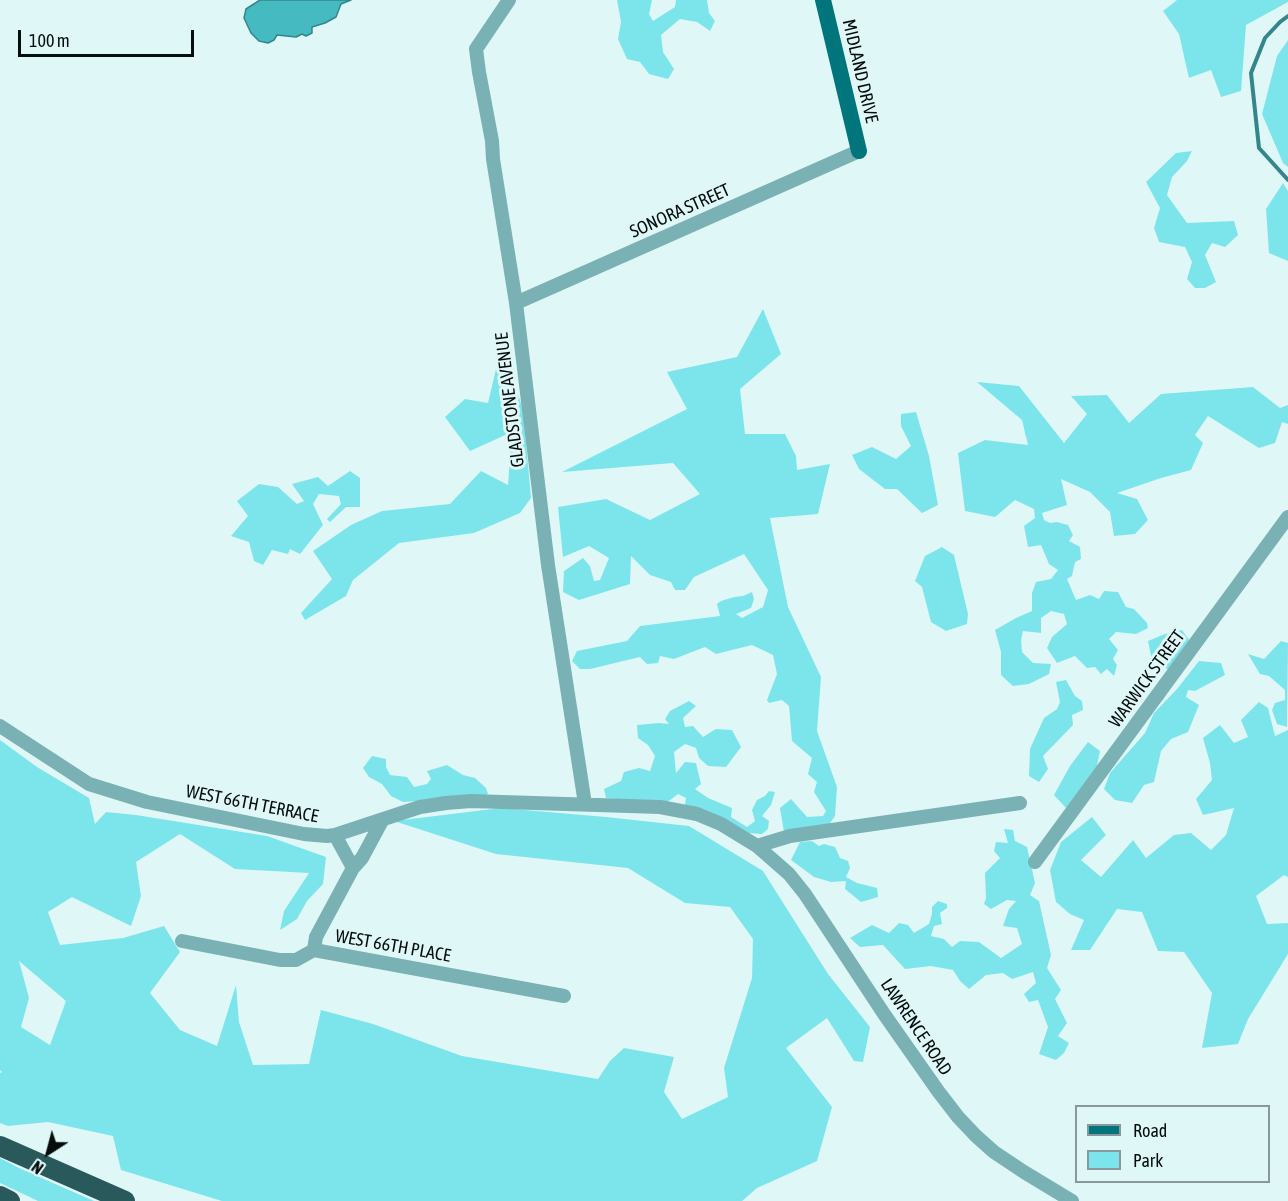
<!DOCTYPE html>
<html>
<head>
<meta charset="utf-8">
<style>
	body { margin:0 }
	#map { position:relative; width:1288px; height:1201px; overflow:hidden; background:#e0f7f8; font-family:"Asap Condensed",sans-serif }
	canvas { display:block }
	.legend { position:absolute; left:1075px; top:1105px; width:195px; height:78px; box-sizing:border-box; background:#e0f7f8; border:2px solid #89999a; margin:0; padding:8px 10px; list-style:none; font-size:18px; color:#060d0d }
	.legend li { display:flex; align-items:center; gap:12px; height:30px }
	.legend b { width:30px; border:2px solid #89999a }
	.north { position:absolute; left:18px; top:1123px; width:60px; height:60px; -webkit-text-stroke:4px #e0f7f8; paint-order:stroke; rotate:216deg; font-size:16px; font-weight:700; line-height:24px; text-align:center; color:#060d0d }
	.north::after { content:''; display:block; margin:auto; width:21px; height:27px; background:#060d0d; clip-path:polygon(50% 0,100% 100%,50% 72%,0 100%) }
	.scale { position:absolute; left:18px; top:30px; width:176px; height:27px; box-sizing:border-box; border:3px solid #060d0d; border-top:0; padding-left:8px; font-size:18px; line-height:21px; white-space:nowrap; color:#060d0d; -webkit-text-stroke:4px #e0f7f8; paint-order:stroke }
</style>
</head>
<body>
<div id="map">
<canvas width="1288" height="1201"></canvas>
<ul class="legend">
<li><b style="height:8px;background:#00757b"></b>Road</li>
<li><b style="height:16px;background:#7ce5eb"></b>Park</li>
</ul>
<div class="north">N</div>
<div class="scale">100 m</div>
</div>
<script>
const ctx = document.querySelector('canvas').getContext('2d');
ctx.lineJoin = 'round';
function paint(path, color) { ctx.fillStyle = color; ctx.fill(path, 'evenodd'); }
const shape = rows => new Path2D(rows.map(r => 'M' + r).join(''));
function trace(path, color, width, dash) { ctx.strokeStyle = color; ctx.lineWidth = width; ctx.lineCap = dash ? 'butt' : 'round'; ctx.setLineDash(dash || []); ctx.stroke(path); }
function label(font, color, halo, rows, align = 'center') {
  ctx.font = font + ' "Asap Condensed",sans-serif'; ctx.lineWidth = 6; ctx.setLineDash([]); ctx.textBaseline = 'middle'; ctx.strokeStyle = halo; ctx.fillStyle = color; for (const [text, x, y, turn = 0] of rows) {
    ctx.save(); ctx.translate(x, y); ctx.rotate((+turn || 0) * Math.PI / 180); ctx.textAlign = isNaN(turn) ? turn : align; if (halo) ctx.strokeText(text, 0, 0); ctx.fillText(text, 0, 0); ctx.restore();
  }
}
const green = shape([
	[617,0,652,0,649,14,653,21,675,7,676,0,707,0,709,13,715,21,710,31,697,22,680,19,661,35,663,52,674,69,668,79,649,74,640,62,627,59,618,39,621,22],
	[1177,0,1288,0,1288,2,1246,25,1241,91,1221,97,1211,70,1189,78,1179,34,1163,11],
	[1288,40,1288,167,1283,163,1262,114,1277,56],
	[1192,151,1187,161,1172,177,1167,195,1187,223,1234,221,1238,235,1225,247,1212,243,1205,255,1216,282,1205,288,1195,288,1187,279,1192,262,1185,247,1159,242,1154,228,1160,208,1146,182,1176,153],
	[1283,183,1288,191,1288,261,1269,253,1266,209],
	[763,309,781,354,740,389,745,434,785,434,796,456,797,470,830,464,818,514,770,518,788,607,821,677,817,731,837,787,835,816,826,829,784,832,780,808,791,799,807,817,823,816,826,811,814,792,817,782,808,774,812,758,792,741,789,706,782,700,769,703,767,700,777,674,773,655,752,645,716,654,705,647,674,659,660,656,658,663,647,664,640,657,590,669,580,669,572,661,577,651,627,641,640,626,720,616,717,604,721,601,734,597,743,596,752,592,754,599,751,608,736,614,742,618,763,607,768,590,744,554,694,577,685,590,675,590,671,582,650,575,631,556,630,584,579,600,563,592,564,571,583,558,590,566,594,581,600,580,609,558,589,546,563,557,558,507,606,499,650,520,700,494,673,463,562,472,687,409,667,372,737,357],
	[508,366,523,409,531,498,520,513,474,533,399,543,353,580,346,596,305,620,301,613,332,579,313,551,351,525,382,511,450,504,481,471,508,485,512,432,470,451,445,417,465,399,488,403,496,369],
	[977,382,1019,386,1064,443,1087,414,1071,396,1107,395,1129,423,1161,394,1253,387,1280,408,1288,405,1288,424,1282,422,1275,443,1259,448,1208,416,1195,435,1203,443,1191,470,1161,478,1117,493,1137,499,1148,520,1135,534,1114,536,1110,512,1090,492,1061,479,1067,505,1042,513,1044,520,1050,523,1057,522,1068,525,1073,535,1069,541,1080,547,1081,559,1075,562,1072,576,1067,579,1076,600,1090,595,1099,599,1104,591,1118,592,1126,607,1134,609,1147,623,1148,628,1136,634,1116,632,1109,639,1118,650,1113,659,1117,665,1114,676,1107,669,1101,674,1095,667,1087,668,1075,656,1057,663,1047,648,1052,637,1067,624,1064,614,1051,611,1041,618,1041,633,1023,631,1021,640,1022,652,1033,663,1051,664,1049,674,1029,684,1013,686,1001,675,1001,652,995,630,1016,618,1032,611,1032,593,1036,582,1051,579,1058,570,1049,564,1041,545,1028,547,1024,526,1035,518,1034,509,1015,500,995,517,965,511,958,453,985,440,1028,445,1022,420],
	[916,412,929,456,938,505,922,513,897,489,885,489,859,469,852,455,872,447,896,459,911,446,901,426,901,414],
	[350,471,360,478,360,507,346,507,330,522,327,519,341,504,339,496,319,494,313,504,323,525,300,554,290,549,288,554,272,550,263,565,254,561,249,542,231,536,248,516,237,501,259,484,278,487,297,504,304,501,292,484,318,477,328,486],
	[942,547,954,555,968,614,967,624,946,631,931,622,922,587,915,581,925,556],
	[1182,630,1190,641,1169,670,1152,661,1148,641,1165,634],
	[1281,641,1288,643,1287,727,1277,724,1272,710,1275,703,1285,700,1285,690,1269,676,1260,674,1248,654,1264,659],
	[1199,661,1221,663,1225,675,1195,691,1188,690,1186,697,1199,705,1188,732,1171,739,1161,751,1154,782,1144,785,1132,803,1115,800,1104,789,1110,773,1145,733,1154,713,1177,689],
	[1066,680,1075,696,1082,701,1083,710,1072,715,1073,725,1043,756,1048,769,1039,782,1029,776,1030,749,1044,718,1057,709,1060,702,1056,682],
	[689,701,696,706,683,718,685,727,693,726,703,737,716,729,732,730,741,747,726,767,708,766,699,758,696,748,685,744,674,752,676,773,685,762,696,763,701,784,695,789,708,798,732,808,731,817,747,827,755,821,752,810,757,800,765,796,769,791,775,792,771,805,762,816,769,821,768,829,762,834,747,833,685,805,686,798,678,794,665,804,606,798,604,789,621,781,624,772,639,768,650,771,655,756,648,745,638,738,637,725,659,723,669,724,665,719,670,711],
	[1259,702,1268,708,1275,736,1288,730,1288,877,1284,875,1256,896,1267,924,1288,923,1288,954,1248,1019,1238,1044,1202,1048,1212,993,1184,952,1158,951,1142,912,1117,909,1090,950,1071,950,1084,920,1070,914,1056,902,1050,870,1061,842,1092,817,1106,835,1081,860,1101,877,1133,840,1146,858,1174,835,1191,833,1211,850,1226,835,1234,808,1203,815,1196,799,1212,780,1210,763,1203,738,1220,725,1234,743,1248,737,1241,720],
	[0,740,37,767,89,798,95,824,106,812,136,815,267,836,326,857,323,884,307,901,297,919,280,930,284,911,309,873,235,869,180,834,136,862,141,896,131,926,72,897,48,912,60,945,123,938,164,926,180,952,150,993,180,1030,217,1046,236,985,239,1022,253,1065,309,1064,321,1010,373,1024,462,1056,598,1079,610,1061,624,1048,674,1057,664,1092,682,1119,728,1097,724,1068,752,978,753,939,730,907,685,903,628,868,496,854,394,821,501,808,606,817,689,826,763,871,828,974,870,1027,863,1062,854,1061,827,1018,786,1048,832,1107,817,1161,757,1188,742,1201,222,1201,121,1170,113,1136,48,1122,8,1126,0,1123,0,1073,2,1072,0,1070],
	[19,961,66,1001,50,1045,21,1027,29,998],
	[1088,742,1100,751,1096,771,1074,803,1066,808,1054,795,1070,766],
	[372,756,386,759,386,767,390,775,407,777,414,787,427,784,431,779,427,771,447,765,463,775,475,778,486,788,488,794,482,797,403,802,391,796,382,784,369,777,363,768],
	[1004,829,1013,830,1015,841,1027,847,1035,883,1030,895,1039,901,1051,955,1047,968,1061,990,1055,999,1067,1023,1058,1036,1069,1043,1064,1053,1056,1060,1039,1054,1048,1027,1038,1000,1029,1002,1024,994,1036,983,1033,972,1012,979,1003,973,986,975,969,989,960,981,953,970,931,966,905,969,883,945,860,947,850,938,872,925,889,933,899,923,908,925,914,933,929,924,932,914,932,907,938,901,947,904,947,908,940,913,942,924,934,926,931,936,944,939,952,947,960,941,979,942,1001,958,1022,944,1017,928,1003,926,1009,909,1016,901,1007,900,991,909,984,904,986,898,985,873,1000,858,994,851,996,842,1008,843],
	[812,841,819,846,824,844,835,847,840,858,848,861,850,868,846,877,857,883,877,888,878,897,861,902,845,889,846,881,831,882,814,877,791,860,800,842],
	[0,1158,19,1168,94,1201,38,1201,0,1183]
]);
const water = shape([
	[260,0,351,0,341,4,336,17,325,23,312,27,312,33,306,36,302,34,296,37,277,35,274,40,268,43,259,41,251,33,244,18,246,9,260,0]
]);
const stream = shape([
	[1288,16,1280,22,1265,38,1251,73,1259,148,1288,180]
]);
const minor = shape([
	[509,0,476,49,479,72,492,141,493,159,516,303,548,565,585,804],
	[516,303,859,151],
	[0,726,89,784,147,802,304,834,327,836,335,835,420,807,446,803,471,801,660,807,697,814,721,824,757,846,789,874,805,894,884,1014,938,1091,958,1117,976,1136,994,1152,1024,1172,1072,1201],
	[335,835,353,868],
	[757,846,790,836,1020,803],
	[1035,862,1288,517],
	[182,941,280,960,296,960,314,950,564,996],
	[314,950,316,937,353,868,362,858,383,819]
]);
const major = shape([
	[823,0,859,151]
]);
const highway = shape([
	[0,1146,125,1201],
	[0,1196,10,1201]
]);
const streetNames = [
	["MIDLAND DRIVE",860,71,77],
	["SONORA STREET",680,211,-24],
	["GLADSTONE AVENUE",510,400,-97],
	["WARWICK STREET",1147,679,-54],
	["WEST 66TH TERRACE",252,804,11],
	["WEST 66TH PLACE",393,946,10],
	["LAWRENCE ROAD",916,1027,56]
];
paint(green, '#7ce5eb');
paint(water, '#46bac1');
trace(water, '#33868b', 1.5);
trace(stream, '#33868b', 4);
trace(minor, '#7ab1b4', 14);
trace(major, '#00757b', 16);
trace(highway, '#2a595c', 20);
label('18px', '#060d0d', '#e0f7f8', streetNames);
</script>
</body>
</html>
